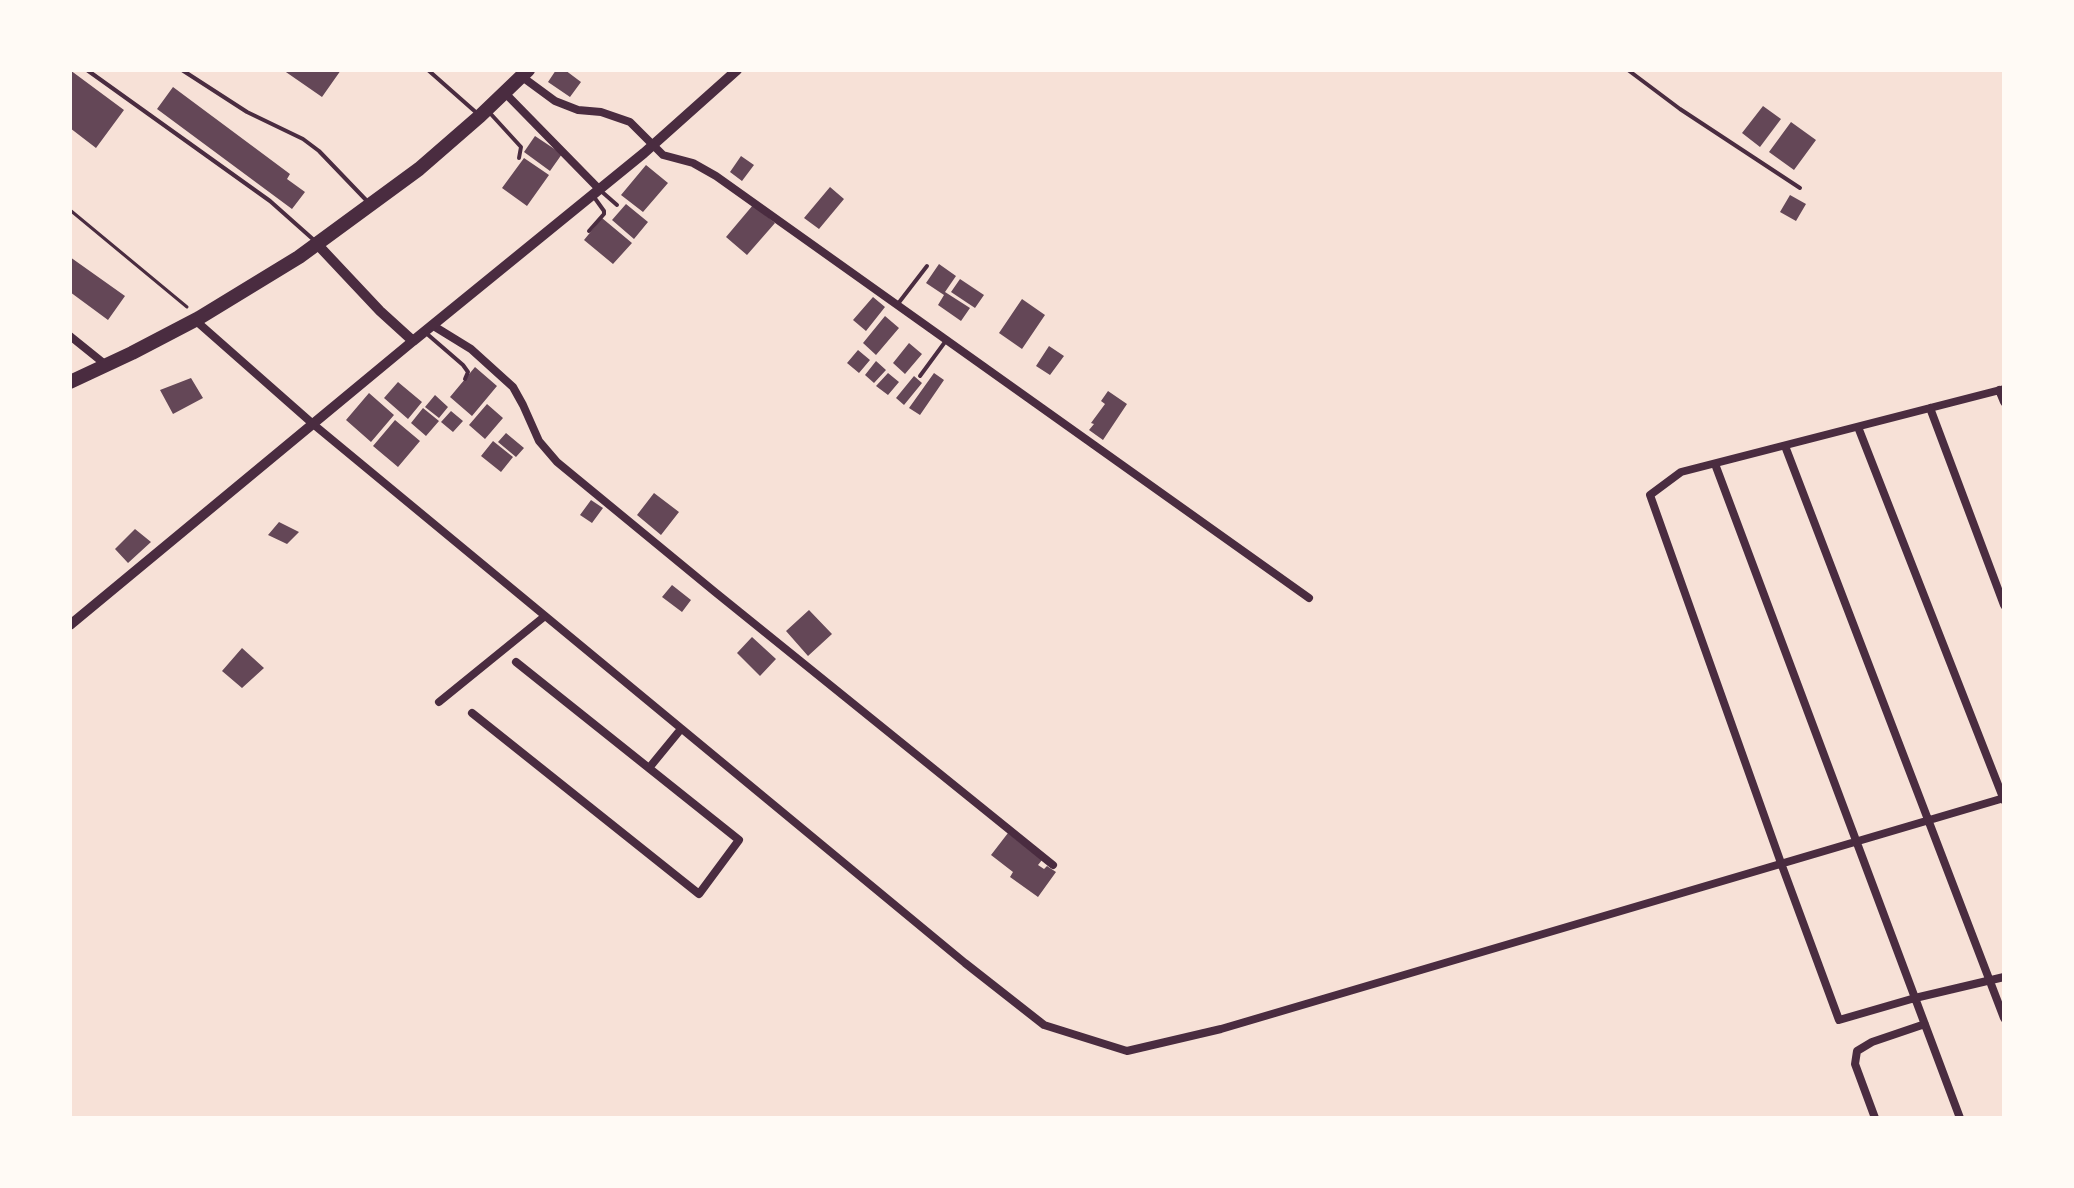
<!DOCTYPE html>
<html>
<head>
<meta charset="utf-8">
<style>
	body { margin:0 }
	#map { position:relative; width:2074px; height:1188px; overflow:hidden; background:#f7e1d7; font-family:"Fira Sans Condensed",sans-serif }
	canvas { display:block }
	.frame { position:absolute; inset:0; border:72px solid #fffaf5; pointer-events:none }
</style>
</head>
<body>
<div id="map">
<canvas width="2074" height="1188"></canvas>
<div class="frame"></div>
</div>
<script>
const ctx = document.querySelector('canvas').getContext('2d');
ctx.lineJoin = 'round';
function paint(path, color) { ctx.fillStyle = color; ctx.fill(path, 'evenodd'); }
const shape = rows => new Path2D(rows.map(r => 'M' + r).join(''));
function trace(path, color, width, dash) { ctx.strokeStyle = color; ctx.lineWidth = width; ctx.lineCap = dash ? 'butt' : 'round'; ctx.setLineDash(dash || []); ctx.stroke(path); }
const building = shape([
	[70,70,124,110,96,148,70,128],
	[283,70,341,70,322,97],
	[556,70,565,70,581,82,570,97,548,82],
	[173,87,290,174,287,179,305,192,292,209,157,109],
	[1763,106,1781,119,1760,147,1742,133],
	[1791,122,1816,140,1794,170,1769,152],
	[535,136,562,154,550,171,524,152],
	[741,156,754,165,742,181,730,172],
	[524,158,549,175,527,206,502,188],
	[646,165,668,183,643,212,621,195],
	[830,187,844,199,819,229,804,218],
	[1790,195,1806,204,1796,221,1780,212],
	[626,204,648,222,634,239,612,220],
	[753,205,775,223,747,255,726,237],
	[602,218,632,243,613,264,584,240],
	[70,257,125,296,108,320,70,292],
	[939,264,956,276,945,292,970,308,961,321,938,305,944,295,926,283],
	[960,279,984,295,975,308,951,292],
	[873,297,885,307,866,331,853,320],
	[1022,299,1045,315,1022,349,999,333],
	[885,316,899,328,876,355,863,343],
	[909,343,922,354,905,374,893,363],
	[1049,346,1064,356,1050,375,1036,366],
	[858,350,870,360,859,373,847,363],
	[876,361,886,370,874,383,865,375],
	[475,367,497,386,472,416,450,397],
	[888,373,899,382,888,395,876,386],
	[934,373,944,380,920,415,909,408],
	[914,376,922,383,904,405,896,398],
	[191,378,203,398,173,414,160,390],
	[398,382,422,402,408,419,384,398],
	[1108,391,1127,404,1103,440,1089,430,1094,424,1091,423,1105,404,1101,401],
	[369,393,394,415,371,442,346,420],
	[435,395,448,407,439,418,425,407],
	[487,404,503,418,485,439,469,425],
	[423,408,439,421,426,436,411,423],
	[451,411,463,421,453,432,441,422],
	[395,420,420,441,398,467,373,446],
	[506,433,524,448,516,457,498,442],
	[493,441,513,457,501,472,481,456],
	[654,493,679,512,661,535,637,515],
	[591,500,603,508,592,523,580,515],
	[279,522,299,532,287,544,268,535],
	[135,529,151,542,128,563,115,549],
	[672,585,691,600,682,612,662,597],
	[809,610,832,634,808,656,786,631],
	[752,637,776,659,760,676,737,653],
	[242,648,264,668,242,688,222,671],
	[1008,833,1042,860,1038,865,1044,869,1047,866,1056,872,1038,897,1010,877,1013,872,991,855]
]);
const path = shape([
	[70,210,187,307]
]);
const service = shape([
	[87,70,270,201,315,241],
	[182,70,247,112,303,139,319,151,367,201],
	[428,70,479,115],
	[1628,70,1680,109,1800,188],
	[489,112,521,147,519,158],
	[601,191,617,205],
	[589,231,604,214,604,211,594,197],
	[897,305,927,266],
	[426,333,463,365,468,372,465,379],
	[920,376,945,342]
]);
const minor = shape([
	[521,76,555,101,578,110,601,112,630,122,663,155,693,163,716,176,1309,598],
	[505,93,599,189],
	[195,320,313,424,965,963,1044,1025,1127,1051,1221,1029,2004,798],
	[432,325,471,349,513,387,523,405,539,441,557,462,715,592,1053,865],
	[70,336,106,365],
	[2004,389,1681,472,1650,495,1781,863,1839,1020,1915,998,2004,977],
	[1999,390,2004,402],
	[1930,408,2004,605],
	[1858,427,2004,800],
	[1785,446,2004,1018],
	[1715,464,1960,1118],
	[439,702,545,616],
	[472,713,699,894,739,840,516,662],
	[649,768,681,729],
	[1875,1118,1855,1064,1857,1051,1872,1042,1925,1024]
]);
const tertiary = shape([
	[413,341,644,153,737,70],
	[70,625,413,341,380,311,317,244]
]);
const trunk = shape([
	[70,382,132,353,199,318,299,257,419,169,480,116,528,70]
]);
paint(building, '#644757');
trace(path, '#4a2c40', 3);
trace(service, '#4a2c40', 4);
trace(minor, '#4a2c40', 8);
trace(tertiary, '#4a2c40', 10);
trace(trunk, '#4a2c40', 14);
</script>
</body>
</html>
